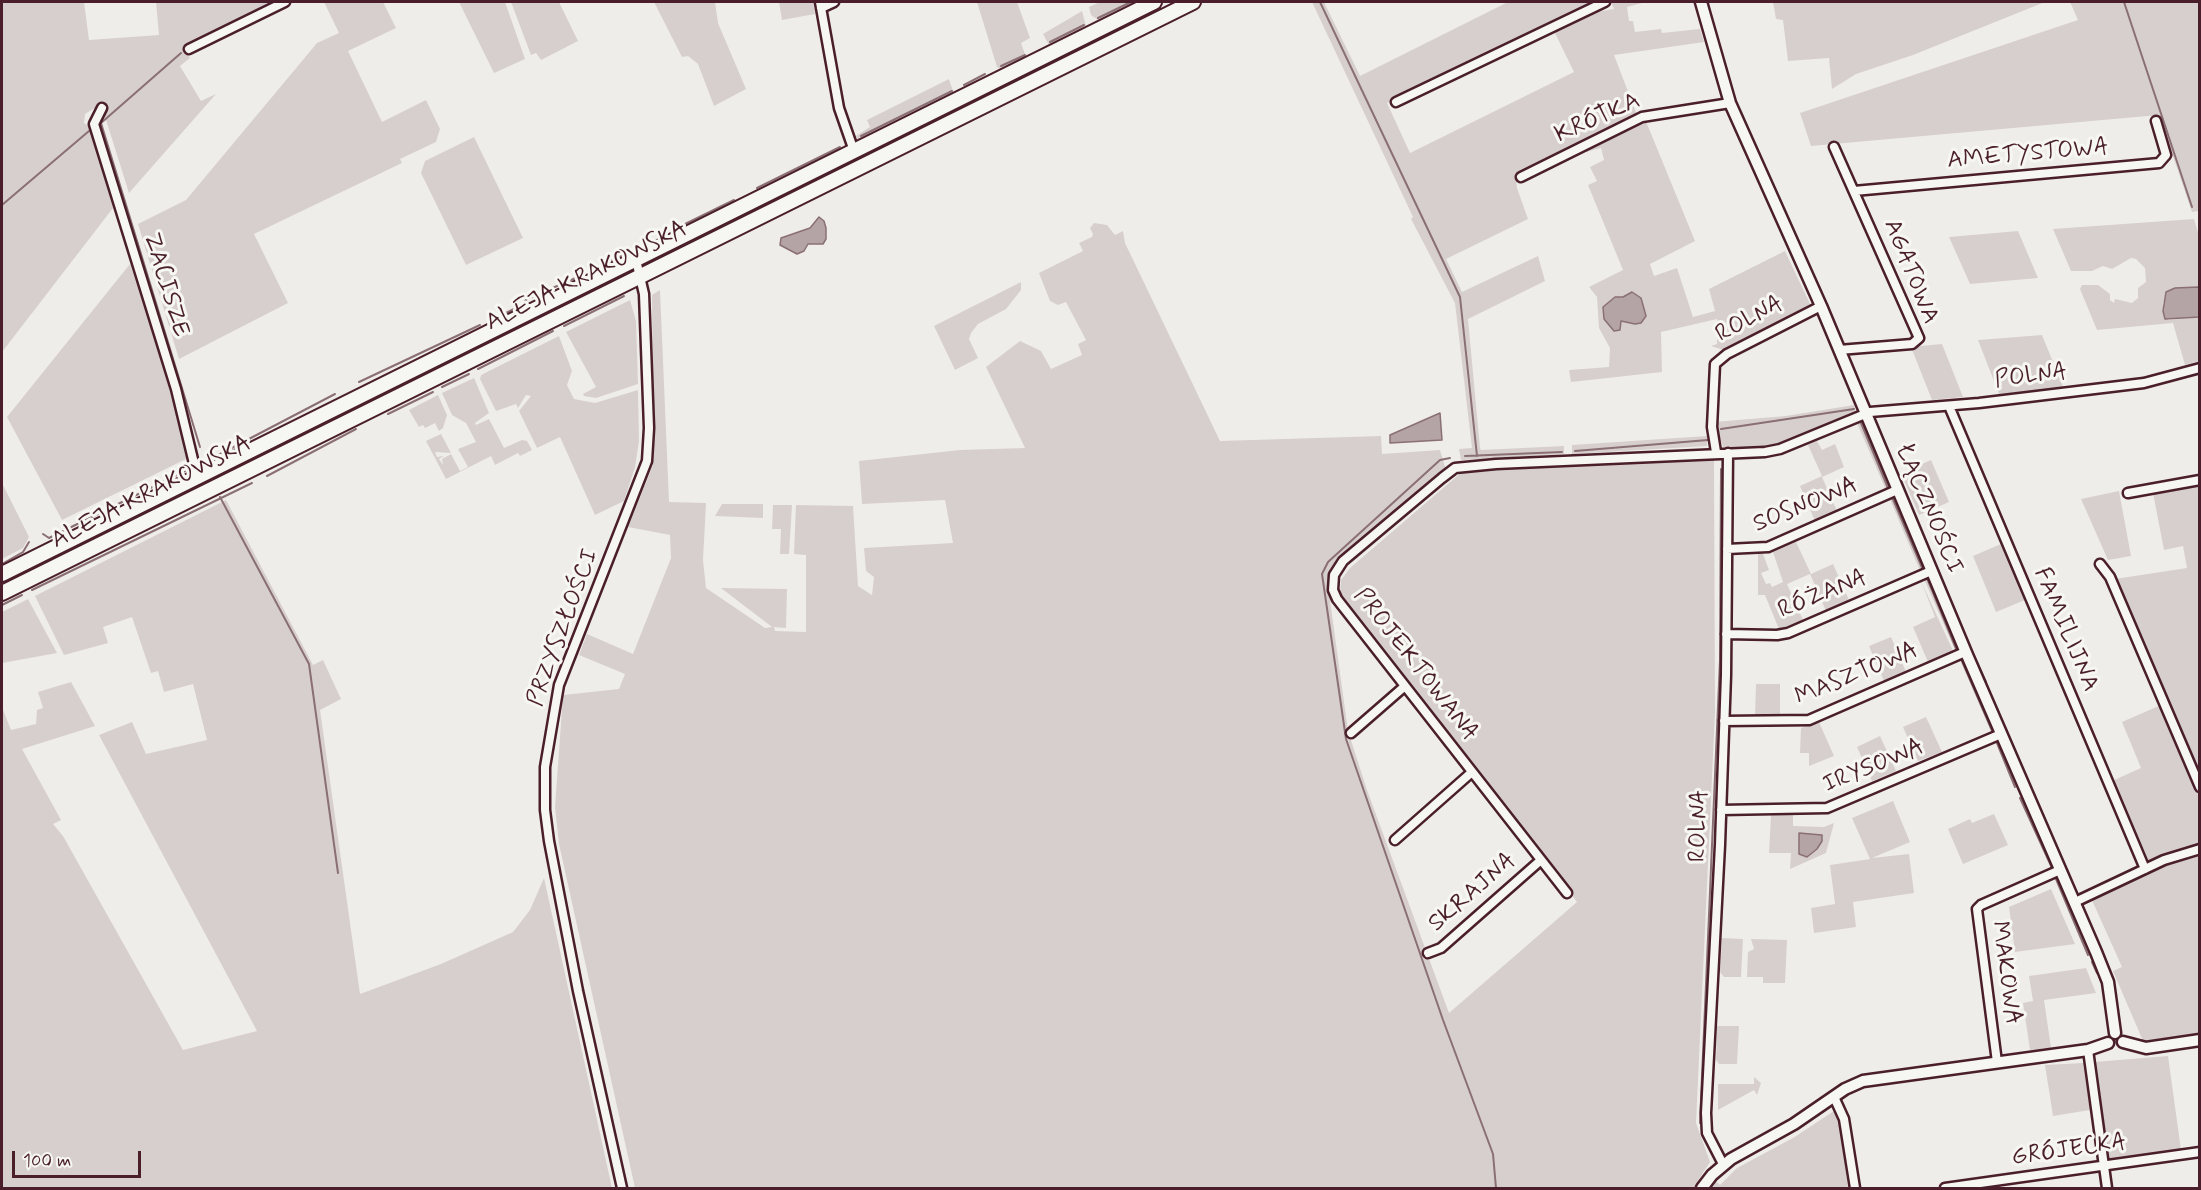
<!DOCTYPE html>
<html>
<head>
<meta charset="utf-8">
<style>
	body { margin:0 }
	#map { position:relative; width:2201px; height:1190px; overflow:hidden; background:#efedea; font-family:Mynerve,sans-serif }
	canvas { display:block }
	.frame { position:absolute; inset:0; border:3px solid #4a1f2b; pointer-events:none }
	.scale { position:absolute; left:12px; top:1151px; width:129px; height:27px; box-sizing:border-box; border:3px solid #4a1f2b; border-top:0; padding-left:8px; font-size:18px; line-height:21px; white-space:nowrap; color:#4a1f2b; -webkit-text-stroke:4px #f6f6f2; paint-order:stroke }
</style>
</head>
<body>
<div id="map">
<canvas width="2201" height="1190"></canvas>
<div class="frame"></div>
<div class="scale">100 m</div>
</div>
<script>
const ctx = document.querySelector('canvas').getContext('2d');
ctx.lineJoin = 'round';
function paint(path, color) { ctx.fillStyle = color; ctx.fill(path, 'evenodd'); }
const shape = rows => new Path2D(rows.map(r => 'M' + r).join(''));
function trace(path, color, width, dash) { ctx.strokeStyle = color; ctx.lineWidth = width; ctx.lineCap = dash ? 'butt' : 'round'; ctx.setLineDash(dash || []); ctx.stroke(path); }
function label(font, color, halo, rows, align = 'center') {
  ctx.font = font + ' Mynerve,sans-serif'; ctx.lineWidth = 6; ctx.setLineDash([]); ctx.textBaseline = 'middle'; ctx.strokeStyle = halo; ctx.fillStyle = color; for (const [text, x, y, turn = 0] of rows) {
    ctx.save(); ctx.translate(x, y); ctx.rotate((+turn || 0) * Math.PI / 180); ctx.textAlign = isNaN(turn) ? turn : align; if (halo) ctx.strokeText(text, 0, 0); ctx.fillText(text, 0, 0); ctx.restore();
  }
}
const green = shape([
	[2,2,84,2,89,40,159,35,156,2,276,2,183,48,190,58,180,66,201,101,216,94,129,193,101,104,85,114,84,123,90,127,113,208,2,352],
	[324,2,383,2,396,28,348,51,382,122,426,100,440,129,436,142,400,159,402,163,254,234,288,303,179,359,138,224,186,200,317,43,339,33],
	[459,2,505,2,525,59,494,73],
	[511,2,559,2,578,41,541,60,536,53,531,55],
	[654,2,715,2,718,23,746,89,714,106,698,64,688,56,682,57],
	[779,2,813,2,815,14,782,20],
	[977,2,1017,2,1030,38,1021,43,1026,57,1000,69,997,67],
	[1100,2,1135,2,1098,20,1091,15,1089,7],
	[1312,2,1324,2,1360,76,1508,2,1599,2,1387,103,1410,153,1574,72,1554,31,1590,13,1614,9,1611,2,1646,2,1627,7,1629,21,1633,21,1635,32,1661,29,1662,33,1700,29,1704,42,1614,55,1637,115,1519,173,1516,176,1517,188,1528,219,1446,259,1462,292,1538,256,1545,281,1468,319,1480,448,1481,450,1564,446,1564,454,1461,460,1459,449,1472,448,1455,303,1411,219,1413,217],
	[1773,2,2045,2,1913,55,1856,74,1832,89,1829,58,1788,61,1783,20,1776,19],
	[2070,2,2199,2,2199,211,2192,212,2159,115,1811,146,1800,113,2078,20],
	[1082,11,1086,26,1049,45,1043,34],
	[949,79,953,91,864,136,858,139,856,136,870,127,867,120],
	[1645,119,1695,241,1650,264,1654,276,1677,268,1693,317,1715,311,1709,289,1785,251,1811,306,1727,351,1711,346,1717,344,1717,319,1661,332,1662,372,1571,382,1569,370,1609,367,1610,348,1599,328,1597,297,1589,287,1623,270,1588,185,1597,181,1590,167,1604,160,1601,148,1586,152,1585,148],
	[474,137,523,238,466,265,421,173,425,161],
	[2194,219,2199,236,2199,287,2175,288,2166,293,2163,304,2168,320,2199,317,2199,361,2185,365,2173,323,2097,330,2080,289,2082,285,2098,285,2110,294,2110,300,2114,303,2115,299,2132,303,2138,298,2138,288,2146,282,2145,268,2136,259,2131,258,2112,269,2103,266,2092,271,2071,271,2053,229],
	[1094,223,1107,225,1115,235,1123,231,1125,243,1220,441,1381,436,1382,454,1440,450,1446,470,1336,563,1330,569,1328,586,1348,731,1367,790,1449,1013,1577,902,1340,594,1341,580,1350,568,1463,471,1714,457,1715,712,1696,1123,1710,1162,1693,1188,635,1188,559,844,555,807,563,695,619,689,625,674,579,655,587,634,633,654,671,558,670,535,628,527,653,465,652,295,660,290,669,502,706,503,703,560,706,588,765,628,772,627,721,588,787,589,786,628,774,627,775,631,806,632,806,555,794,554,796,505,853,506,858,586,872,595,874,577,866,571,864,548,953,543,945,500,862,504,859,461,960,450,1025,448,986,367,1020,341,1041,351,1051,369,1082,355,1078,344,1086,340,1066,302,1058,305,1050,301,1039,273,1083,251,1079,243,1092,237,1093,234,1090,228],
	[2018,231,2038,278,1970,284,1949,237],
	[130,264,161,359,188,458,62,520,7,417],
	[1021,282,1021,290,1006,309,978,324,971,333,969,339,978,358,955,370,934,326],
	[630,300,636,321,638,384,596,398,584,396,583,394,596,387,566,332],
	[2042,335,2064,389,1999,394,1978,340],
	[559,336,572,371,567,385,574,399,595,403,638,390,639,441,635,467,624,501,595,515,560,437,537,448,519,411,531,396,526,395,518,408,516,404,496,411,480,379,481,375],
	[1942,344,1963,397,1932,400,1911,347],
	[474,378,489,413,475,423,476,425,489,419,504,448,522,440,527,441,532,450,520,456,518,453,495,465,491,456,446,479,426,441,441,434,451,453,435,452,437,457,444,456,439,459,443,465,442,459,451,454,460,471,468,467,458,449,476,442,466,423,452,415,442,393],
	[438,395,447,415,443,428,439,431,435,423,425,428,423,425,419,427,409,410],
	[1854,405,1855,411,1850,417,1771,447,1724,449,1714,422,1786,416],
	[1860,420,1864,422,1892,488,1886,490,1857,423,1861,422],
	[1707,436,1707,446,1572,454,1572,445],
	[1817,441,1822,450,1835,444,1844,467,1822,477,1837,511,1815,521,1800,486,1822,476,1808,445],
	[1931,460,1949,502,1919,515,1901,473],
	[2,483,29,537,23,548,2,559],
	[2199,484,2199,777,2115,579,2187,568,2183,546,2164,550,2153,493],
	[2119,491,2131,556,2108,560,2081,499],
	[1895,496,1926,569,1921,573,1889,497],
	[226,500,313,665,323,660,341,699,320,710,360,994,441,964,513,932,530,910,544,878,612,1188,2,1188,2,707,11,730,36,724,37,710,43,708,38,692,71,682,95,726,22,749,61,820,53,824,63,836,183,1050,257,1031,99,735,132,722,146,754,207,740,193,684,164,692,158,671,151,673,132,617,103,627,108,643,64,655,35,596],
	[722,504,763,504,763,518,715,516],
	[773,505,792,505,789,554,780,554,781,529,772,529],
	[1796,542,1811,574,1833,564,1849,600,1826,611,1810,574,1787,584,1803,620,1779,629,1765,595,1758,595,1758,554,1763,554,1769,570,1761,573,1766,584,1770,583,1772,587,1783,582,1773,552],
	[2001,544,2025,600,1996,612,1973,556],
	[1930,578,1960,649,1956,652,1924,579],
	[1921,581,1954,653,1928,662,1913,627,1935,617],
	[28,599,57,653,2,663,2,612],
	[1891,637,1906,672,1884,681,1869,646],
	[1756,684,1780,684,1780,716,1755,715],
	[2161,705,2199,796,2199,845,2150,863,2112,781,2141,768,2122,722],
	[1926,717,1942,752,1918,761,1903,727],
	[1819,722,1834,756,1809,766,1809,753,1800,753,1801,728],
	[1880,736,1896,771,1872,781,1857,747],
	[1893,801,1910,842,1872,858,1909,854,1914,893,1853,902,1856,927,1814,933,1811,908,1835,904,1830,865,1870,859,1852,818],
	[1994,814,2008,845,1963,864,1948,829,1970,819,1972,823],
	[1771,815,1793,815,1793,826,1824,827,1834,823,1826,853,1790,869,1791,853,1769,853],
	[2199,852,2199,1034,2143,1041,2113,971,2122,967,2091,898,2179,857],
	[2051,889,2075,944,2015,952,2009,907],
	[1722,938,1743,939,1741,977,1724,977,1720,972],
	[1751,939,1787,940,1785,983,1763,983,1763,977,1747,977,1748,952,1754,949],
	[2086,968,2096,993,2044,1000,2051,1048,2030,1050,2023,1003,2033,1001,2029,976],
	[1717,1026,1739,1026,1737,1064,1719,1064,1716,1060],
	[2168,1056,2181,1150,2107,1160,2094,1062],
	[2083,1063,2090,1110,2053,1116,2045,1065],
	[1754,1077,1761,1083,1757,1095,1754,1090,1718,1110,1718,1084,1754,1084],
	[1834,1111,1839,1115,1848,1188,1708,1188,1714,1179,1720,1185,1737,1168,1793,1138]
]);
const water = shape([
	[819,217,824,221,826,228,826,239,823,244,808,244,804,251,797,254,780,245,781,238,810,228,819,217],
	[2199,287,2199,317,2165,319,2163,311,2166,292,2175,288,2199,287],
	[1632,292,1641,298,1646,316,1641,323,1635,324,1621,321,1620,330,1614,331,1604,319,1603,307,1615,297,1623,297,1632,292],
	[1440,413,1442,440,1390,443,1390,435,1440,413],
	[1799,833,1822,835,1822,841,1817,849,1807,857,1799,854,1799,833]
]);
const stream = shape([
	[1320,2,1460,297,1477,456],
	[2124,2,2192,207],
	[1098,18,1131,2],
	[1050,42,1084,25],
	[181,53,101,123,200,447],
	[1001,66,1025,55],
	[964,85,985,74],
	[861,136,952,91],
	[757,188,840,147],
	[2,205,89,131],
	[683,225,734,200],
	[596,268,649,242],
	[492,320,520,306,527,299,578,277],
	[564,326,624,296],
	[478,369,553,331],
	[359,382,480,325],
	[442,387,469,374],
	[388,414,433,392],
	[1861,423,1888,488],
	[1721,429,1854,409],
	[1575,451,1708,440],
	[1465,456,1562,452],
	[1450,458,1440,460,1328,562,1322,574,1346,739,1443,1020,1493,1154,1496,1188],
	[201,464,335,394],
	[267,476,356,429],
	[220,497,309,664,338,873],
	[1892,497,1923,570],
	[43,534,49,538,185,471],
	[1927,546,1946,590],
	[2,564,23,552,29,542],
	[1927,578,1957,651],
	[32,590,252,483],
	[1952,604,1967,640],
	[2,605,22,595],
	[1974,656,1986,682],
	[1961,659,1993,733],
	[1991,696,1999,713],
	[2005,727,2040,810],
	[1997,743,2015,787],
	[2020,798,2052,868],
	[2045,820,2049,830],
	[2053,840,2070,877],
	[2056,879,2088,955],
	[2074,888,2077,894],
	[2092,962,2097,973],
	[1700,1123,1720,660,1721,469]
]);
const minor = shape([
	[820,2,839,108,854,151],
	[821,8,834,2],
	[189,49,285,2],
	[1396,102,1605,2],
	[102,108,94,124,176,389,197,476],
	[1834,147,1919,338,1912,344,1839,350],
	[1521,177,1642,117,1730,103],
	[1854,191,2159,163,2166,155,2156,121],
	[1949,406,2145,869],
	[1716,452,1712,427,1715,364,1727,354,1821,306],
	[2128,493,2200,480],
	[1727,549,1768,547,1897,490],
	[2100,564,2110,577,2200,787],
	[1726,634,1777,635,1788,633,1931,571],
	[1724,721,1809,720,1965,652],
	[1351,733,1405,686],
	[1721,810,1827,808,2001,734],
	[1395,840,1472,772],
	[1567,893,1337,599,1333,590,1334,575,1343,561,1442,478,1455,468,1496,464,1765,452,1780,449,1870,412,1979,403,2144,383,2200,368],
	[2075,902,2164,860,2200,849],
	[1428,953,1441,948,1541,860],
	[2088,1050,2107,1188],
	[1997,1062,1977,909,1981,905,2060,870],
	[1834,1097,1844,1119,1855,1188],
	[1723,1164,1707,1133,1706,1113,1720,845,1726,675,1728,453],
	[622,1188,578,991,549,841,545,810,545,767,559,685,647,461,649,428,644,294,636,260],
	[1945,1188,2200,1152]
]);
const tertiary = shape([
	[1701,2,1730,103,1821,306,1967,655,2096,952,2108,982,2115,1033],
	[2123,1042,2146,1048,2200,1040],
	[1702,1188,1712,1175,1731,1159,1794,1124,1845,1089,1863,1081,2088,1050,2108,1043]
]);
const primary = shape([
	[2,574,1154,2],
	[2,593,1193,2]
]);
const streetNames = [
	["KRÓTKA",1598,119,-24],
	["AMETYSTOWA",2028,155,-5],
	["AGATOWA",1910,272,68],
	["ALEJA KRAKOWSKA",587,277,-26],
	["ZACISZE",165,285,73],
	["ROLNA",1750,320,-28],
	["POLNA",2031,377,-7],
	["ALEJA KRAKOWSKA",152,493,-27],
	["SOSNOWA",1806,506,-22],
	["ŁĄCZNOŚCI",1928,509,67],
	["RÓŻANA",1823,595,-22],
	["PRZYSZŁOŚCI",564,628,-70],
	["FAMILIJNA",2065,630,67],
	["PROJEKTOWANA",1415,665,52],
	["MASZTOWA",1857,675,-22],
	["IRYSOWA",1874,767,-22],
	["ROLNA",1700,826,-88],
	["SKRAJNA",1473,893,-41],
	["MAKOWA",2005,973,82],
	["GRÓJECKA",2069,1151,-8]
];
paint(green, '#d7cfce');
paint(water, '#b4a4a5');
trace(water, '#8a6f74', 1.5);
trace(stream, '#8a6f74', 2);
trace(minor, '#4a1f2b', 13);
trace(tertiary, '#4a1f2b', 15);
trace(primary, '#4a1f2b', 18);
trace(minor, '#f6f6f2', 8);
trace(tertiary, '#f6f6f2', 10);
trace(primary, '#f6f6f2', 14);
label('24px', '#4a1f2b', '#f6f6f2', streetNames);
</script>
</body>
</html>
